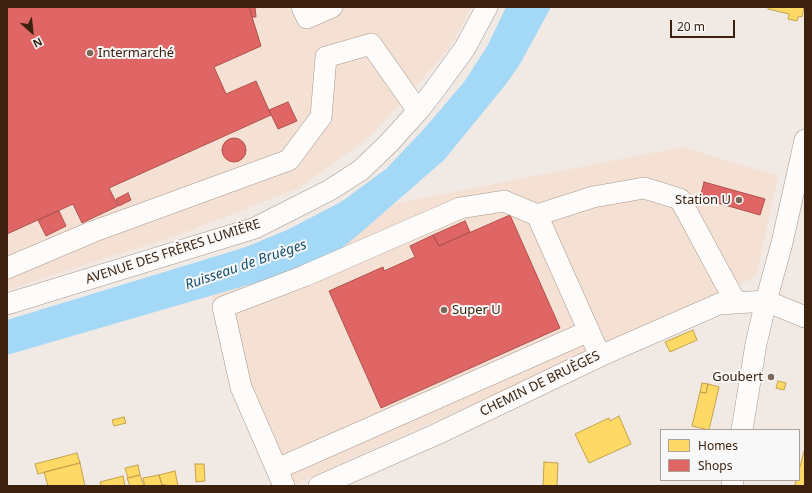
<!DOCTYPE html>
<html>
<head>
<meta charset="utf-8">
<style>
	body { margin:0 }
	#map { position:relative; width:812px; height:493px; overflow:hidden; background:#f0e9e4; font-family:"Noto Sans",sans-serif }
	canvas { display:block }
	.frame { position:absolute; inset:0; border:8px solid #3c220e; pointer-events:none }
	.legend { position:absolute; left:660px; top:429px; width:140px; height:52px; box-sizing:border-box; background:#f8f8f8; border:1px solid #ada29a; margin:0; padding:5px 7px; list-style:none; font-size:12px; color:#3c220e }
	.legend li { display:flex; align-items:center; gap:8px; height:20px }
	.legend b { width:20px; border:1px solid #ada29a }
	.north { position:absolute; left:12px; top:12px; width:40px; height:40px; -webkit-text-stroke:3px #f8f8f8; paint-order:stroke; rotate:153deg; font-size:11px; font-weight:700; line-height:16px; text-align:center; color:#3c220e }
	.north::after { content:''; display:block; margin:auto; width:14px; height:18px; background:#3c220e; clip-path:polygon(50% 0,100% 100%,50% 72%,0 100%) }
	.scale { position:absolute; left:670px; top:20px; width:65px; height:18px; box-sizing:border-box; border:2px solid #3c220e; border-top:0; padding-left:5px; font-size:12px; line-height:14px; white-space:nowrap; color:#3c220e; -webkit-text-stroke:3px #f8f8f8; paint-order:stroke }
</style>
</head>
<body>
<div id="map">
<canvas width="812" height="493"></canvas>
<div class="frame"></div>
<ul class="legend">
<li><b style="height:11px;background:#ffd966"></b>Homes</li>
<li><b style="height:11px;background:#e06666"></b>Shops</li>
</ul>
<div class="north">N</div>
<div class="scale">20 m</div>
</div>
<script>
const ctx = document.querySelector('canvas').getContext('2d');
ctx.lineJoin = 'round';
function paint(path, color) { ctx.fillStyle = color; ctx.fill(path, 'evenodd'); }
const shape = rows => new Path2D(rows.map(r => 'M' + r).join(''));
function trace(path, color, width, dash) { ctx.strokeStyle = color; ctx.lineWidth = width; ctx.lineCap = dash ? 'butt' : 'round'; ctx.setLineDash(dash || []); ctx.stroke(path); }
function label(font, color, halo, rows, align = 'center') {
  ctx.font = font + ' "Noto Sans",sans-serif'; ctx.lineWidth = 4; ctx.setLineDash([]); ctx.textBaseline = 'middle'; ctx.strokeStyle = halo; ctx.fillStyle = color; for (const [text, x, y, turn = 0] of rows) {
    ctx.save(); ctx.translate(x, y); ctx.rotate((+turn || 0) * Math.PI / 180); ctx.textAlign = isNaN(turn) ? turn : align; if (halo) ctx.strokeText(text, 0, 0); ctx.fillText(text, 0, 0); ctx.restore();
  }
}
const built = shape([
	[7,7,472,7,448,50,371,136,299,188,181,234,7,290],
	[682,147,778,176,756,277,291,486,280,486,230,388,212,295,282,275,338,251,394,204]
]);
const water = shape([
	[506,7,551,7,520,64,506,84,444,160,358,235,338,251,282,275,7,355,7,320,246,247,287,230,341,202,386,169,424,129,464,82,488,45]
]);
const homes = shape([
	[768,7,804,7,802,17,799,16,797,21,788,19,789,14,768,9,768,7],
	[693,330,697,340,670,352,665,342,693,330],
	[778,381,786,383,784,390,776,388,778,381],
	[702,383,708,384,706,393,700,392,702,383],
	[708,384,719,387,709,430,692,426,700,392,706,393,708,384],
	[619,416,631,444,589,463,575,434,609,418,610,421,619,416],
	[124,417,126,423,114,426,112,420,124,417],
	[805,448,805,486,795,486,796,480,799,480,799,470,805,448],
	[77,453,80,463,38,474,35,464,77,453],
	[544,462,558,463,557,486,543,486,544,462],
	[80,463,85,486,48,486,44,472,80,463],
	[195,464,204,464,205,481,196,482,195,464],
	[138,465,140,475,128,478,125,468,138,465],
	[175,471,178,486,162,485,159,475,175,471],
	[140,475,144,486,130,486,127,478,140,475],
	[159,475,162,485,165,485,165,486,145,486,143,478,159,475],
	[123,476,125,486,101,486,100,482,123,476]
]);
const shops = shape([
	[7,7,249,7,261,46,214,67,226,94,256,81,271,115,109,188,118,206,82,223,73,204,7,234,7,7],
	[249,7,255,7,256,17,252,17,249,7],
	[288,102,297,121,278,129,269,110,288,102],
	'222 150a12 12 0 1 1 24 0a12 12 0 1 1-24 0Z',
	[704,182,765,199,760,215,700,198,704,182],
	[128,193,131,200,119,206,116,199,128,193],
	[59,211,66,226,46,236,38,220,59,211],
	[510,215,560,328,381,408,329,291,383,267,384,271,415,257,410,246,433,235,439,246,510,215],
	[465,221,470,232,439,246,433,235,465,221]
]);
const minor = shape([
	[302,7,307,18,332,7],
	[7,268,92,232,289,160,321,117,326,57,371,44,418,111],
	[7,304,255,228,330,190,361,170,389,143,418,111,433,92,465,48,487,7],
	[600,356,537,215,593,197,644,188,680,199,736,303],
	[742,430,756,344,766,301,782,243,805,140],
	[277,469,589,331],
	[284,486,241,387,223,307,304,276,460,208,504,201,537,215],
	[319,486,437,434,600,356,719,304,766,301,805,317],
	[732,486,733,480]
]);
const markers = [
	[90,53,4,"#7b6859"],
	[739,200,4,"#7b6859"],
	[444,310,4,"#7b6859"],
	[771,377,4,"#7b6859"]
];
const poiNames = [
	["Intermarché",98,53],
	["Station U",731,200,"right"],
	["Super U",452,310],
	["Goubert",763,377,"right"]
];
const streetNames = [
	["AVENUE DES FRÈRES LUMIÈRE",173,252,-18],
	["CHEMIN DE BRUÈGES",540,384,-26]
];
const waterNames = [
	["Ruisseau de Bruèges",246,265,-19]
];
paint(built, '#f5e1d3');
paint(water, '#a4d8f7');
paint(homes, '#ffd966');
trace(homes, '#c4a24c', 1);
paint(shops, '#e06666');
trace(shops, '#af524c', 1);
trace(minor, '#a7988c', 22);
trace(minor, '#fdfcfb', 21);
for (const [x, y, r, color] of markers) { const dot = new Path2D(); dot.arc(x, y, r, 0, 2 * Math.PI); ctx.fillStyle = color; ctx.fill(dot); trace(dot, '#f8f8f8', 1.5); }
label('13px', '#3c220e', '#f8f8f8', poiNames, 'left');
label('13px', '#3c220e', '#f8f8f8', streetNames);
label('italic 14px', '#155170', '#f8f8f8', waterNames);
</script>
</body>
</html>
